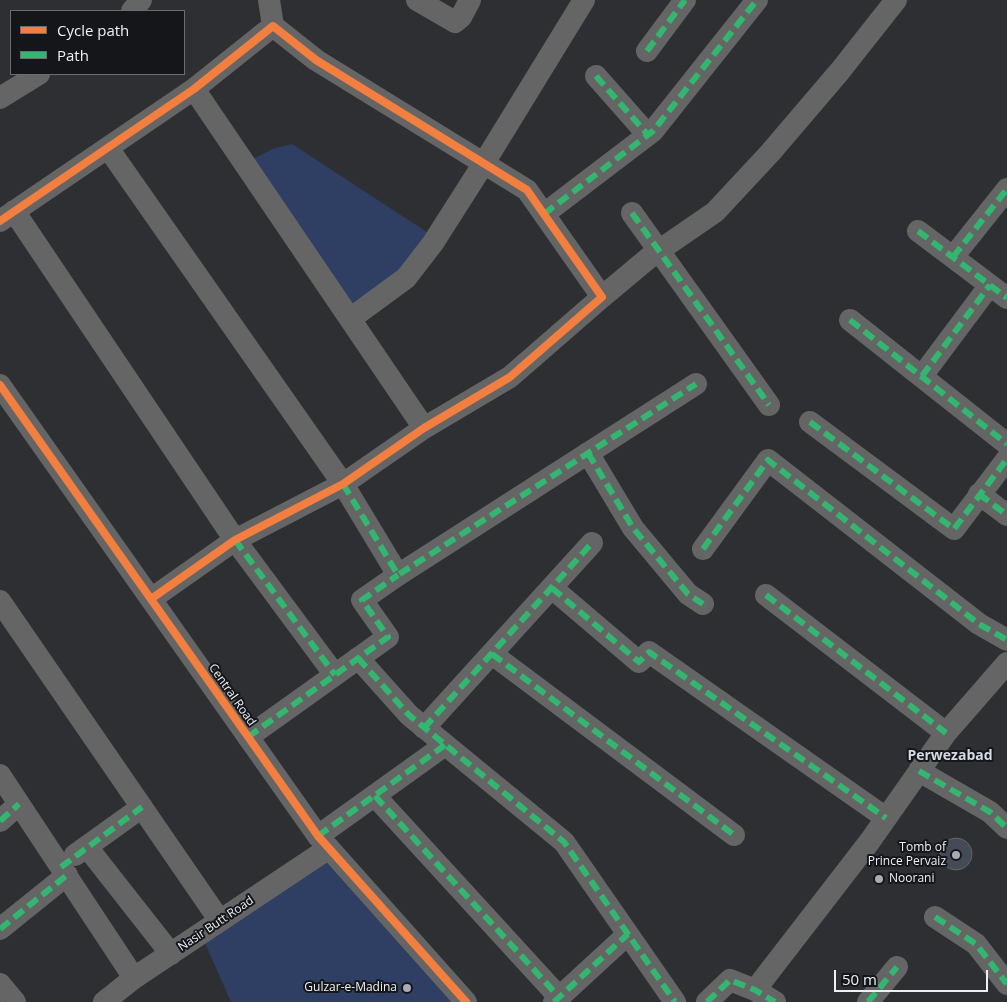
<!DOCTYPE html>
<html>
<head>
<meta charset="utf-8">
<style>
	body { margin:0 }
	#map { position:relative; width:1007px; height:1002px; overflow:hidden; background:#2d2f33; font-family:"Open Sans",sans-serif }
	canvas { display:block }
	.legend { position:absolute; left:10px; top:10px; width:175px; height:65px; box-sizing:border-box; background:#14161a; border:1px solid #6b6d72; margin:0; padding:6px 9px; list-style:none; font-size:15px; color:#edf0f5 }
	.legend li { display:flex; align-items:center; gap:10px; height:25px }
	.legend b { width:25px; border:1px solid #6b6d72 }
	.scale { position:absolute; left:834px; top:970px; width:154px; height:22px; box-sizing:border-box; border:2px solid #edf0f5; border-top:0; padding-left:6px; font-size:15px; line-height:18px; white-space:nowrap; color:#edf0f5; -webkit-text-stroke:4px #14161a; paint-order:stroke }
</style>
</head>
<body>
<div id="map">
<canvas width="1007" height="1002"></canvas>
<ul class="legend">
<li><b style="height:6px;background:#f27e40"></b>Cycle path</li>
<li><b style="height:6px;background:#33b770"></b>Path</li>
</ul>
<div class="scale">50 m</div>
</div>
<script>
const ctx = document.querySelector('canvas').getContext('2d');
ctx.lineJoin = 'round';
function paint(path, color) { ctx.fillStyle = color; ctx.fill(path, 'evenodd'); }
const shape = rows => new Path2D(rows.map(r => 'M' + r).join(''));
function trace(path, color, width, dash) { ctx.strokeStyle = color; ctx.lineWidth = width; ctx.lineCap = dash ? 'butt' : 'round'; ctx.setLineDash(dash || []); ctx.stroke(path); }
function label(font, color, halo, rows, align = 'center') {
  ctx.font = font + ' "Open Sans",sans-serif'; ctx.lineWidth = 4; ctx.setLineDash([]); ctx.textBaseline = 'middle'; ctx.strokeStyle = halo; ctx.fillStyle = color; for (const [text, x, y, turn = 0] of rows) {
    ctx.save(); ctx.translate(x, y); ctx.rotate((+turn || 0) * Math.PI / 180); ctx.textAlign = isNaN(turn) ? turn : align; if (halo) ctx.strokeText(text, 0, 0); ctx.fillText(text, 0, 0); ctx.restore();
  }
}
const green = shape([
	[292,144,436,238,350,319,244,163,275,148],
	[329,848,470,1002,231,1002,201,934]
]);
const building = shape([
	'940 854a16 16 0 1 1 32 0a16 16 0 1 1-32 0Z'
]);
const minor = shape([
	[269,0,273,26],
	[417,0,455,22,461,17,470,0],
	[132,11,141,0],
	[647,51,685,0],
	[596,76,648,135],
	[194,89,424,428],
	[0,98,39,74],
	[108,148,343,484,398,575,696,384],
	[14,211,235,540,335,675],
	[632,213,769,405],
	[544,214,653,131,757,0],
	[0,221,194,89,273,26,316,60,527,190,602,297,510,377,424,428,343,484,235,540,151,599],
	[918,231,1007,298],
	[953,257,1007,189],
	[602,297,651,256,715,212,770,153,840,71,896,0],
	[350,319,406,278,433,243,484,163,584,0],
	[850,320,1007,444],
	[922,376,990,285],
	[0,385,318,836,466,1002],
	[810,422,954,529,1007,459],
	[588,453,633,528,688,594,703,604],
	[979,494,1007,515],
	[703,549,768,460,979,624,1007,640],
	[552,588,639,662,649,652,886,818],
	[766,595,946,733],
	[0,601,220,921],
	[492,654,734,835],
	[358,658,409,715,564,842,675,1002],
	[424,728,592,543],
	[248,737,388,637,362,600,398,575],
	[919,771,990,812,1007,828],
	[0,775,134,978],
	[375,796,559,997],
	[0,821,19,804],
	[318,836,445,745],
	[87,847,171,954],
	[75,855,142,807],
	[935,917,976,944,1007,984],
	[0,929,67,875],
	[0,984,15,1002],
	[755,990,870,841,946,733,1007,663],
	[104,1002,134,978,329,848],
	[554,1002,628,934],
	[707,1002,730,980,755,990,775,1002],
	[868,1002,897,967]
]);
const quiet = shape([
	[647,51,685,0],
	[596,76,648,135],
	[632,213,769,405],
	[544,214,653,131,757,0],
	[918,231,1007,298],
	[953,257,1007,189],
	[850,320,1007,444],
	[922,376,990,285],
	[810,422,954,529,1007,459],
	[588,453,633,528,688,594,703,604],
	[343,484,398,575,696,384],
	[979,494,1007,515],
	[235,540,335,675],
	[703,549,768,460,979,624,1007,640],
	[552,588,639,662,649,652,886,818],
	[766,595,946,733],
	[492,654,734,835],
	[358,658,409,715,564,842,675,1002],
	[424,728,592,543],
	[248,737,388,637,362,600,398,575],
	[919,771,990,812,1007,828],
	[375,796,559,997],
	[0,821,19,804],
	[318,836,445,745],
	[61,867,142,807],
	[935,917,976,944,1007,984],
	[0,929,67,875],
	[554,1002,628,934],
	[707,1002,730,980,755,990,775,1002],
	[868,1002,897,967]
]);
const cycleway = shape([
	[0,221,194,89,273,26,316,60,527,190,602,297,510,377,424,428,343,484,235,540,151,599],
	[0,385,318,836,466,1002]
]);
const markers = [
	[956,855,5,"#aaacb1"],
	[879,879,5,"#aaacb1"],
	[407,988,5,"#aaacb1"]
];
const streetNames = [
	["Central Road",232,695,55],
	["Nasir Butt Road",216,924,-34]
];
const poiNames = [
	["Tomb of",946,848],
	["Prince Pervaiz",946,862],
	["Noorani",889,879,"left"],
	["Gulzar-e-Madina",397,988]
];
const neighbourhoodNames = [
	["Perwezabad",950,756]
];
paint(green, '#2e3f63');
paint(building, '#444a56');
trace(building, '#636568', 1);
trace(minor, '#646564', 22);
trace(quiet, '#33b770', 6, [12, 6]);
trace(cycleway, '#f27e40', 8);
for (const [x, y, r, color] of markers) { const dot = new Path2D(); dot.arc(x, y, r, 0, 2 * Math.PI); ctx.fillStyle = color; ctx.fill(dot); trace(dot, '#14161a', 2); }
label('12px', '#edf0f5', '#14161a', streetNames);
label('12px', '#edf0f5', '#14161a', poiNames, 'right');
label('bold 14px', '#d5dae5', '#14161a', neighbourhoodNames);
</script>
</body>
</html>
